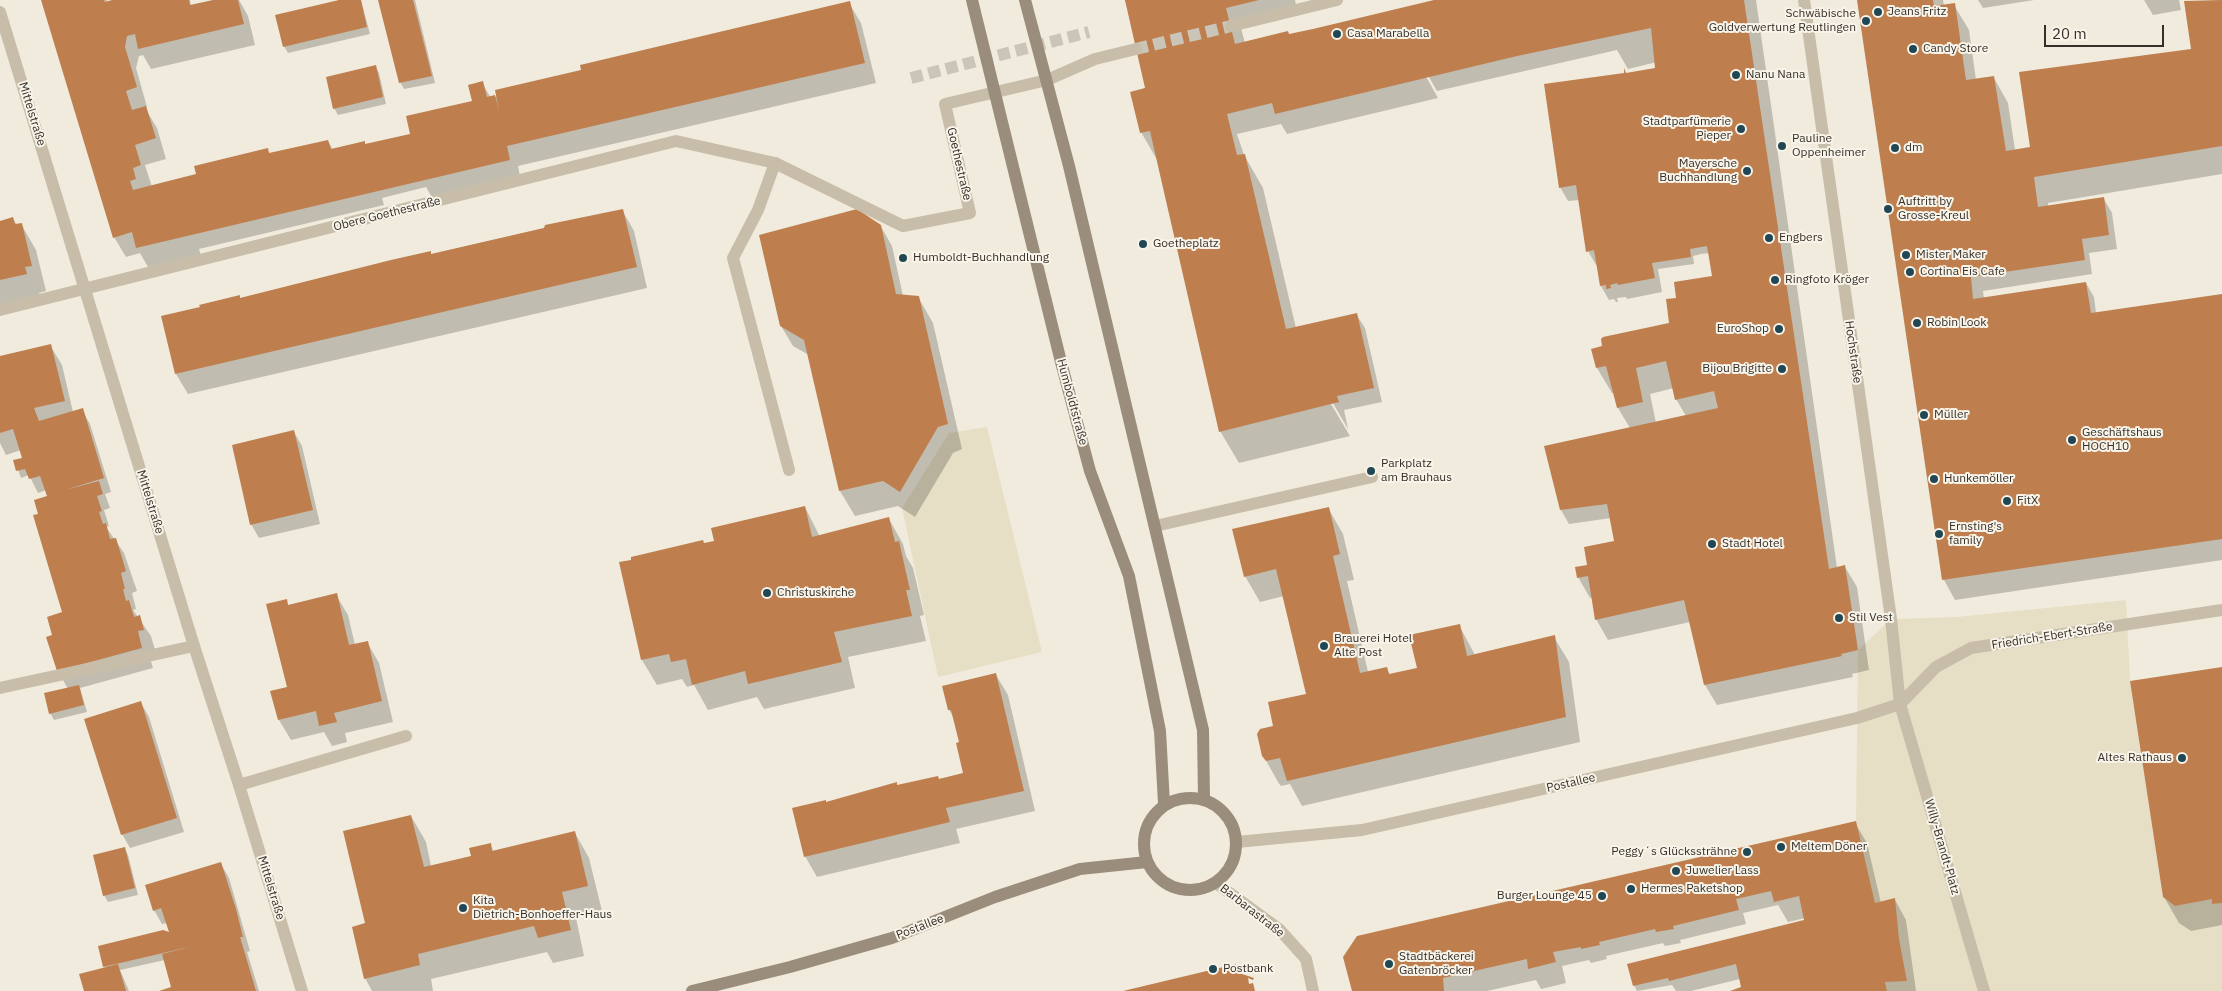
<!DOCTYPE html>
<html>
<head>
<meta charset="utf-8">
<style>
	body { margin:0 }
	#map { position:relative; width:2222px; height:991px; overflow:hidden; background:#f0ebdd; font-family:"IBM Plex Sans",sans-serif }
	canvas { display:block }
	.scale { position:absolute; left:2044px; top:25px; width:120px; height:22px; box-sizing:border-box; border:2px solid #352f29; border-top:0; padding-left:6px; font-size:15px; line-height:18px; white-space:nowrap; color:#352f29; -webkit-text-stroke:4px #f8f4e9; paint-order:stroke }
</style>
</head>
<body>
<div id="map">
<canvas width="2222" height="991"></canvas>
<div class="scale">20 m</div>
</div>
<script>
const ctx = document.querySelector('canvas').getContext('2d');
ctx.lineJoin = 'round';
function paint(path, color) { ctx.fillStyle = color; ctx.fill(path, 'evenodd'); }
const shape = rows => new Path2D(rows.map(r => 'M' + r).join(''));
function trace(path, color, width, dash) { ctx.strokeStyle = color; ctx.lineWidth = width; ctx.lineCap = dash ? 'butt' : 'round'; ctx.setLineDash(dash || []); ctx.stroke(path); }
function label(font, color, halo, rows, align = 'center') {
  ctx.font = font + ' "IBM Plex Sans",sans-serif'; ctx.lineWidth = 4; ctx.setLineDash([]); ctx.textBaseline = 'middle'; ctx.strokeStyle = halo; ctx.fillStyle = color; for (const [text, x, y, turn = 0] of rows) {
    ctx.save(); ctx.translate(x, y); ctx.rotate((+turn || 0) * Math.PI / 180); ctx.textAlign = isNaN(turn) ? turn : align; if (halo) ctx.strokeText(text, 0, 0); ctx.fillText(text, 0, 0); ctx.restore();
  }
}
const plaza = shape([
	[987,427,1042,652,938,677,902,508,949,433],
	[2126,600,2130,681,2163,897,2175,906,2212,899,2212,904,2222,903,2222,991,1887,991,1885,982,1907,980,1899,939,1895,899,1875,903,1856,821,1858,650,1891,619,1956,617]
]);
const shadow = shape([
	[43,0,107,0,108,3,116,0,190,0,191,6,219,0,239,0,248,16,255,45,151,69,143,55,139,56,136,68,147,107,145,108,157,128,166,159,145,165,152,187,176,181,267,150,270,155,328,141,333,150,366,145,410,136,473,102,482,83,491,98,849,3,861,23,876,83,518,166,521,181,434,201,426,187,382,198,384,205,199,249,201,256,148,267,140,253,126,257,114,237],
	[344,0,361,0,370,34,288,53,284,46],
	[380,0,415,0,435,83,404,89,400,82],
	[1125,0,1295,0,1298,15,1241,28,1245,43,1289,35,1439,0,1756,0,1837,568,1845,567,1857,587,1869,670,1852,674,1853,677,1717,705,1705,685,1690,622,1608,640,1596,619,1593,597,1590,598,1578,577,1615,542,1611,518,1569,524,1561,510,1546,447,1630,428,1618,408,1614,393,1612,393,1597,368,1593,350,1671,324,1678,299,1714,283,1710,253,1701,254,1693,256,1694,264,1658,269,1662,292,1627,299,1626,297,1617,298,1618,302,1616,302,1614,299,1609,300,1601,286,1597,265,1596,265,1588,251,1580,200,1568,201,1560,187,1656,69,1657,62,1628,69,1617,50,1437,91,1426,72,1424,73,1438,98,1287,134,1281,124,1237,134,1244,155,1263,188,1296,328,1356,314,1365,328,1382,402,1344,410,1348,429,1330,398,1328,399,1350,436,1239,463,1220,431,1158,157,1156,158,1141,132,1146,89],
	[1674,388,1676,399,1686,416,1656,423,1650,394],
	[1858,0,1943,0,1944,6,1954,5,1969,30,1976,80,1994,78,2008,103,2015,150,2031,148,2193,49,2186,3,2222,0,2222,174,2048,203,2048,206,2104,199,2112,213,2117,249,2089,253,2092,274,1983,291,1984,299,2086,283,2094,297,2096,313,2222,296,2222,560,1955,600,1944,580],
	[1978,0,2034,0,1983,8],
	[2144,0,2179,0,2181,10,2153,15],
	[375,66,379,73,386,104,338,115,334,108],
	[622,210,634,231,647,288,188,394,176,374,240,299],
	[13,219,17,225,21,224,36,250,46,291,39,293,41,300,0,309,0,222],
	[880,225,892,246,903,296,918,297,933,323,962,449,953,453,915,517,898,506,855,516,840,491,809,355,793,346,781,326],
	[50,345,62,365,73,412,82,410,90,424,111,492,105,494,110,508,104,510,109,526,106,527,124,553,137,591,132,593,136,609,133,610,151,636,155,650,148,652,153,668,80,688,87,712,54,720,50,713,68,689,58,671,54,636,64,613,40,515,48,497,46,490,38,493,29,475,21,478,15,461,23,458,21,450,6,455,0,443,0,357],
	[294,432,302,446,320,524,259,538,251,524],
	[805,507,820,537,889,519,903,544,906,556,913,568,924,615,920,616,926,641,848,657,855,688,764,709,757,697,708,710,694,685,687,687,682,679,657,685,642,660,704,545,716,542],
	[1328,508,1343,534,1354,580,1347,581,1368,672,1386,668,1390,675,1418,669,1459,625,1475,655,1554,637,1569,662,1580,742,1302,806,1290,784,1281,786,1278,782,1263,755,1275,727,1307,695,1284,596,1260,602,1245,576],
	[336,595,348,615,355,645,367,642,379,663,393,722,345,733,347,742,332,746,324,732,291,740,279,720,272,691,288,688,286,601,289,606],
	[2222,668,2222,925,2191,931,2179,923,2164,897],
	[996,675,1008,695,1035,811,956,829,960,843,817,877,805,856,827,804,898,787,965,774,960,743,954,718,949,710],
	[141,703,149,717,184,832,130,848,122,834],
	[411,816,426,842,431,866,473,857,490,844,494,852,575,833,589,858,602,911,576,918,584,956,553,963,547,952,431,979,433,991,372,991,365,978,367,924],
	[1855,823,1867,843,1881,903,1895,900,1906,920,1916,991,1732,991,1743,988,1740,979,1691,991,1676,991,1672,985,1637,991,1634,985,1664,955,1806,921,1805,918,1788,922,1778,905,1743,913,1746,924,1680,940,1681,943,1665,946,1663,943,1606,956,1607,959,1591,963,1589,960,1562,966,1566,983,1541,989,1536,980,1487,991,1353,991],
	[124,848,128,855,138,895,108,902,104,895],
	[221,864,229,878,250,951,247,952,259,991,162,991,173,988,165,960,120,970,129,991,85,991,106,969,104,966,170,934,167,923,162,924,154,910]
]);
const building = shape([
	[41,0,104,0,105,2,112,0,189,0,190,5,213,0,238,0,244,24,138,49,135,34,127,36,125,47,137,87,126,91,132,110,146,106,156,138,135,145,141,165,133,168,136,179,130,181,133,190,196,174,194,166,268,148,269,153,328,140,331,149,365,141,365,144,410,134,406,116,472,101,468,85,483,81,487,97,495,95,499,111,495,90,581,70,580,65,850,1,865,63,507,146,510,160,136,248,132,232,113,238],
	[339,0,361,0,367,27,283,47,275,15],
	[378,0,413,0,432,76,399,83],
	[1125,0,1259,0,1226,8,1235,44,1288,31,1289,34,1313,29,1434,0,1744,0,1829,569,1845,565,1858,650,1841,654,1842,656,1704,685,1684,600,1595,620,1588,576,1577,578,1575,567,1587,565,1584,547,1614,541,1607,504,1560,510,1544,446,1718,408,1714,391,1675,400,1666,361,1636,368,1643,402,1617,408,1606,366,1596,368,1591,349,1602,346,1601,339,1603,337,1669,323,1666,299,1676,298,1674,282,1712,276,1707,246,1690,249,1691,257,1652,263,1655,278,1618,285,1617,283,1610,285,1611,288,1606,289,1606,285,1600,286,1594,250,1586,252,1576,185,1559,188,1544,84,1624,73,1624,68,1626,73,1655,68,1651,28,1517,56,1275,114,1272,103,1227,114,1237,155,1245,154,1286,329,1357,313,1374,388,1337,396,1339,402,1219,432,1150,131,1140,133,1130,92,1145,88],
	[1857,0,1933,0,1934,6,1955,3,1966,80,1994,76,2006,151,2030,147,2019,72,2191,49,2184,1,2222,0,2222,146,2034,177,2038,207,2104,197,2109,235,2082,239,2085,260,1971,277,1973,299,2086,282,2091,313,2222,294,2222,539,1942,580],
	[376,65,383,97,333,109,326,77],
	[623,209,637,267,175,374,161,316,200,307,199,305,240,295,240,298,391,260,431,251,431,254,544,228,545,225],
	[857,209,881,225,896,294,919,296,948,424,938,427,900,492,883,481,839,491,804,340,780,326,759,235],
	[13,217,15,224,22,223,32,266,25,267,27,274,0,280,0,221],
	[51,344,65,401,34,408,39,421,83,408,104,478,65,490,99,481,103,494,97,496,102,511,99,512,103,524,106,523,110,539,116,538,126,571,121,573,125,589,123,589,126,601,129,600,134,617,140,615,144,630,138,631,142,648,57,671,46,637,52,635,47,617,62,612,33,515,38,514,34,500,47,496,40,476,29,479,25,469,16,471,13,460,22,458,13,429,0,433,0,356],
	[294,430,313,510,250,525,232,445],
	[805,506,812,537,889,517,895,542,899,541,910,590,906,590,912,616,834,632,842,662,748,684,745,671,692,685,686,659,671,662,669,654,641,660,619,562,631,560,631,557,703,540,704,543,714,541,711,528],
	[1329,507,1340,554,1333,556,1360,673,1387,667,1389,674,1417,668,1409,635,1460,624,1467,656,1555,635,1566,717,1287,781,1280,758,1266,761,1262,756,1257,734,1260,729,1273,726,1268,702,1306,694,1276,569,1244,577,1232,529],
	[337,593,349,645,368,641,382,701,334,713,337,722,319,726,316,711,278,720,270,691,287,687,266,604,287,599,288,605],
	[2222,667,2222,903,2212,904,2212,899,2175,906,2163,897,2130,681],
	[996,673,1024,791,946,808,950,822,804,857,792,808,826,800,826,802,897,782,897,785,938,776,939,779,963,773,956,743,959,742,951,710,948,710,942,686],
	[79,685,84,705,49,714,44,693],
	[141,701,177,818,121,835,84,719],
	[411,815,424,867,471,856,469,848,491,843,492,851,575,831,588,886,562,892,571,930,538,938,534,926,418,954,420,965,364,979,352,927,365,923,343,831],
	[1856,821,1875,903,1895,898,1899,939,1907,981,1885,982,1887,991,1730,991,1741,987,1736,964,1669,981,1668,978,1633,986,1627,964,1804,920,1799,896,1774,902,1771,891,1736,899,1739,910,1673,926,1674,929,1656,932,1655,929,1599,942,1600,945,1581,949,1581,947,1553,952,1556,962,1528,969,1527,959,1443,978,1444,991,1352,991,1343,957,1357,936],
	[125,847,135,888,103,896,93,855],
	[221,862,236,909,243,937,240,937,256,991,159,991,171,987,162,954,193,946,103,967,98,946,163,930,169,932,161,908,153,911,145,885],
	[118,964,126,991,84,991,79,974],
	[1236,964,1236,966,1231,967,1230,970,1254,978,1253,980,1248,978,1249,984,1253,983,1255,991,1123,991]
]);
const streetTunnel = shape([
	[1136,49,1231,26],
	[911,78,1089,32]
]);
const lane = shape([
	[775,163,758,210,733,258,789,470],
	[1155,526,1372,477],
	[0,688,194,646],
	[239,785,406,736]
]);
const street = shape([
	[1804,0,1891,619,1900,704,1984,991],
	[0,12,194,646,239,785,302,991],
	[1231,26,1337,0],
	[0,310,676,141,775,163,903,226,970,213,945,104,1047,80,1095,59,1136,49],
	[1237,842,1362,830,1857,718,1900,704,1936,667,1971,648,2222,610],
	[1216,883,1279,929,1306,959,1313,991]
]);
const secondary = shape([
	[972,0,1061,362,1090,471,1129,576,1160,731,1164,804],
	[1025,0,1069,166,1203,730,1204,799],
	'1144 844a46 46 0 1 1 92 0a46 46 0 1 1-92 0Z',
	[692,991,790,967,892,938,995,897,1080,869,1147,862]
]);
const markers = [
	[1878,12,5,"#214754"],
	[1866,21,5,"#214754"],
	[1337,34,5,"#214754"],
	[1913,49,5,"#214754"],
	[1736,75,5,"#214754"],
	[1741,129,5,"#214754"],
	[1782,146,5,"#214754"],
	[1895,148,5,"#214754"],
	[1747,171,5,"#214754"],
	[1888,209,5,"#214754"],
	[1769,238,5,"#214754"],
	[1143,244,5,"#214754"],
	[1906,255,5,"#214754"],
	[903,258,5,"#214754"],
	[1910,272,5,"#214754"],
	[1775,280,5,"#214754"],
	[1917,323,5,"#214754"],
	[1779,329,5,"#214754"],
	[1782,369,5,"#214754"],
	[1924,415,5,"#214754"],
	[2072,440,5,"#214754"],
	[1371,471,5,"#214754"],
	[1934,479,5,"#214754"],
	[2007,501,5,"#214754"],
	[1939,534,5,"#214754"],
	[1712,544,5,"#214754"],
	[767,593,5,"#214754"],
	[1839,618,5,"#214754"],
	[1324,646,5,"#214754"],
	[2182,758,5,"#214754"],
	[1781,847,5,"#214754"],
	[1747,852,5,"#214754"],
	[1676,871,5,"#214754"],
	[1631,889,5,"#214754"],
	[1602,896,5,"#214754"],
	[463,908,5,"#214754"],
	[1389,964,5,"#214754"],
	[1213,969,5,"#214754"]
];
const poiNames = [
	["Jeans Fritz",1888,12],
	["Schwäbische",1856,14,"right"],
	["Goldverwertung Reutlingen",1856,28,"right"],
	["Casa Marabella",1347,34],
	["Candy Store",1923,49],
	["Nanu Nana",1746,75],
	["Stadtparfümerie",1731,122,"right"],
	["Pieper",1731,136,"right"],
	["Pauline",1792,139],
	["Oppenheimer",1792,153],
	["dm",1905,148],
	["Mayersche",1737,164,"right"],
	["Buchhandlung",1737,178,"right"],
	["Auftritt by",1898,202],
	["Grosse-Kreul",1898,216],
	["Engbers",1779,238],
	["Goetheplatz",1153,244],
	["Mister Maker",1916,255],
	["Humboldt-Buchhandlung",913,258],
	["Cortina Eis Cafe",1920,272],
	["Ringfoto Kröger",1785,280],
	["Robin Look",1927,323],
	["EuroShop",1769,329,"right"],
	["Bijou Brigitte",1772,369,"right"],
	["Müller",1934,415],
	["Geschäftshaus",2082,433],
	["HOCH10",2082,447],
	["Parkplatz",1381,464],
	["am Brauhaus",1381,478],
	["Hunkemöller",1944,479],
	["FitX",2017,501],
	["Ernsting's",1949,527],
	["family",1949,541],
	["Stadt Hotel",1722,544],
	["Christuskirche",777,593],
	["Stil Vest",1849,618],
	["Brauerei Hotel",1334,639],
	["Alte Post",1334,653],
	["Altes Rathaus",2172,758,"right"],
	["Meltem Döner",1791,847],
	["Peggy´s Glückssträhne",1737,852,"right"],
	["Juwelier Lass",1686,871],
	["Hermes Paketshop",1641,889],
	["Burger Lounge 45",1592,896,"right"],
	["Kita",473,901],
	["Dietrich-Bonhoeffer-Haus",473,915],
	["Stadtbäckerei",1399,957],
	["Gatenbröcker",1399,971],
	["Postbank",1223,969]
];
const streetNames = [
	["Mittelstraße",32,114,73],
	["Goethestraße",959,164,77],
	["Obere Goethestraße",387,214,-14],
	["Hochstraße",1853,352,82],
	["Humboldtstraße",1072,402,75],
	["Mittelstraße",150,502,73],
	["Friedrich-Ebert-Straße",2052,636,-9],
	["Postallee",1571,783,-13],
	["Willy-Brandt-Platz",1942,847,74],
	["Mittelstraße",271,888,73],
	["Barbarastraße",1252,911,38],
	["Postallee",920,927,-21]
];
paint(plaza, '#e7dfc5');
paint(shadow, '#0003');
paint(building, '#be7e4d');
trace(streetTunnel, '#cbc5b9', 12, [12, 6]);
trace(lane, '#c8bda9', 12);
trace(street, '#c8bda9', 12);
trace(secondary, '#9b8d7b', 12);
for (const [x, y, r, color] of markers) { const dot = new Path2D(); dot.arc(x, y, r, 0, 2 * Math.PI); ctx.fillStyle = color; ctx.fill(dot); trace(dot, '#f8f4e9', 2); }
label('12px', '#352f29', '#f8f4e9', poiNames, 'left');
label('12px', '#352f29', '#f8f4e9', streetNames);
</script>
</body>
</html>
